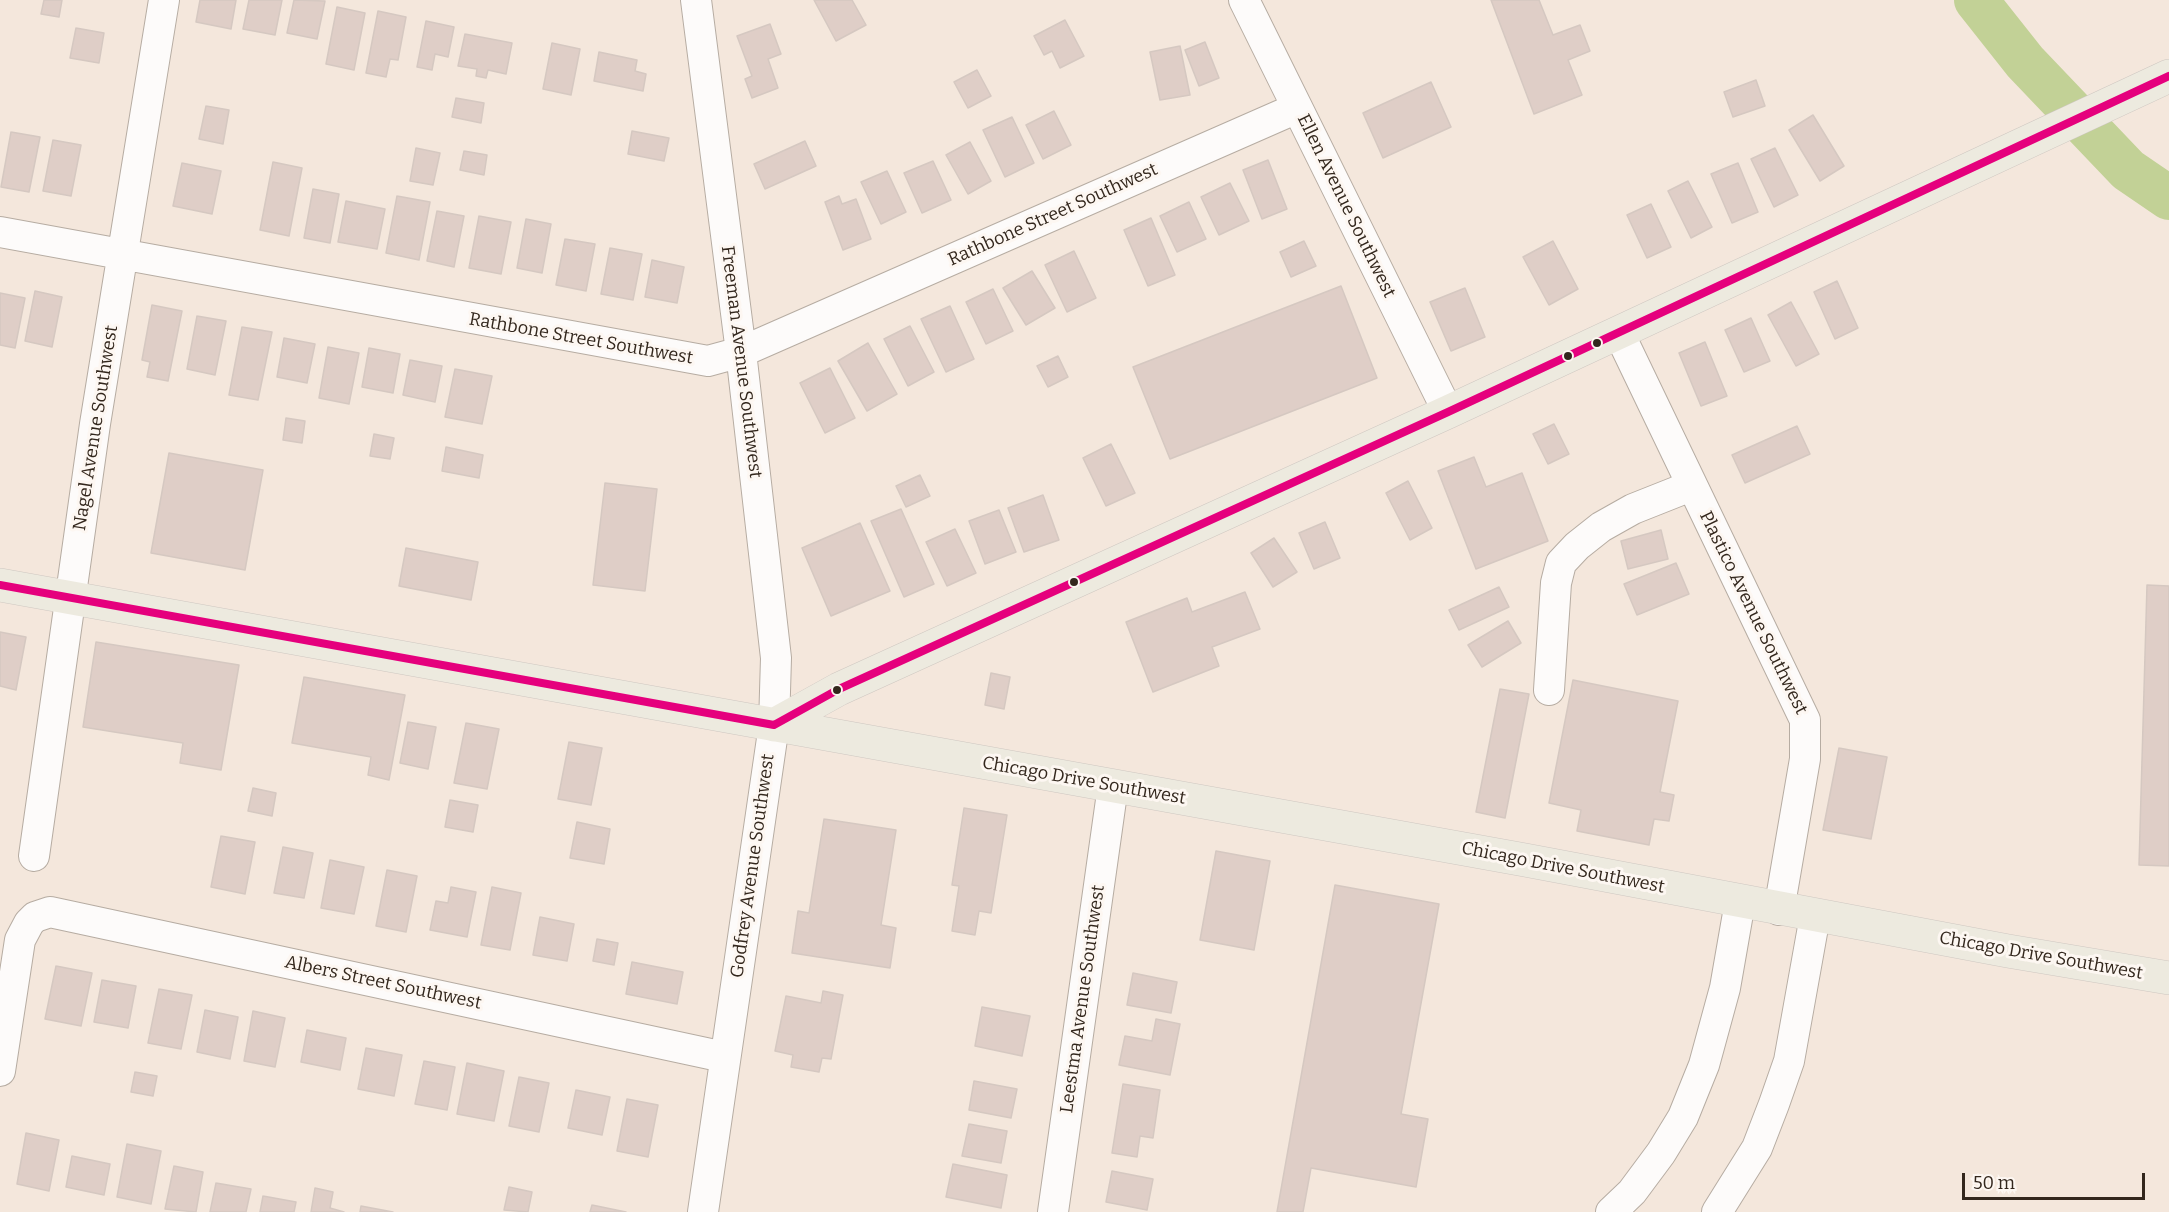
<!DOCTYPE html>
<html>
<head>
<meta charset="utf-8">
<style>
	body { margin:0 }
	#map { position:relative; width:2169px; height:1212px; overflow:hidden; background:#f4e7dc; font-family:Bitter,serif }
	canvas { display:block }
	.scale { position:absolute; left:1962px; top:1173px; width:183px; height:27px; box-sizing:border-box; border:3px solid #33271d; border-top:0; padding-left:8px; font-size:18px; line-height:21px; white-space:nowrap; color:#33271d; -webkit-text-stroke:4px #fdf7f2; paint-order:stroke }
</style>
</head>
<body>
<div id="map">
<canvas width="2169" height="1212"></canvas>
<div class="scale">50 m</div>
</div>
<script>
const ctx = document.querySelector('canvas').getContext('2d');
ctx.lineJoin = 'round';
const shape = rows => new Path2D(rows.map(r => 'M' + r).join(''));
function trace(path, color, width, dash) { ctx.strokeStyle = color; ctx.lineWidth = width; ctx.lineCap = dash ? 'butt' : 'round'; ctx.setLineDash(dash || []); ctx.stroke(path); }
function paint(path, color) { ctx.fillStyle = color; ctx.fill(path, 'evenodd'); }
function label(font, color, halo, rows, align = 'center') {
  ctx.font = font + ' Bitter,serif'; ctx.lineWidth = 6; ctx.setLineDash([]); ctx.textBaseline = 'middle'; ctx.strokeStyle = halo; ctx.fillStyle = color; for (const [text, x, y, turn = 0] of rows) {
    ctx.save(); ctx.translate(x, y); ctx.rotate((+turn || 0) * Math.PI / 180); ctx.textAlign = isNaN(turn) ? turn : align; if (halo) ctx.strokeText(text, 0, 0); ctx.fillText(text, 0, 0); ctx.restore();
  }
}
const river = shape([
	[1976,0,2025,62,2128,170,2169,198]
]);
const building = shape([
	[44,0,62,0,59,17,41,14,44,0],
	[200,0,236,0,231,29,196,22,200,0],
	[249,0,282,0,275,35,243,29,249,0],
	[294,0,325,1,317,39,287,33,294,0],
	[814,0,852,0,866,25,836,41,814,0],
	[1491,0,1539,0,1553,35,1580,25,1590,51,1568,60,1582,95,1534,114,1491,0],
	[337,7,365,13,354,70,326,64,337,7],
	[378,11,406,17,398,60,390,59,386,77,366,73,378,11],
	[1065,20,1084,56,1060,68,1052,51,1044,55,1034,36,1065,20],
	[426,21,454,27,448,57,435,54,432,70,417,67,426,21],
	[770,24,781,54,768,59,778,88,752,98,745,79,752,76,737,36,770,24],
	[76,28,104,33,99,63,70,58,76,28],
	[465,34,512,43,506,74,488,70,486,78,476,76,477,69,458,66,465,34],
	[1205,42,1219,78,1199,86,1185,50,1205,42],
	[552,43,580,49,571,95,543,89,552,43],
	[1180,46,1190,95,1160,100,1150,52,1180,46],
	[599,52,637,60,635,71,646,74,643,91,594,81,599,52],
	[977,70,991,96,968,108,954,82,977,70],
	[1756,80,1765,106,1733,117,1724,92,1756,80],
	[1431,82,1451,127,1383,158,1363,113,1431,82],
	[456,98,484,103,481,123,452,117,456,98],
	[206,106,229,110,223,144,199,139,206,106],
	[1054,111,1071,145,1043,159,1026,125,1054,111],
	[1813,115,1844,166,1820,181,1789,130,1813,115],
	[1012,117,1034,163,1005,177,983,130,1012,117],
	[632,131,669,138,664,161,628,154,632,131],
	[11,132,40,137,29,192,1,187,11,132],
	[53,140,81,145,71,196,43,191,53,140],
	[805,141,816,166,765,189,754,164,805,141],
	[970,142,991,181,968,194,946,155,970,142],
	[416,148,440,153,433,185,410,181,416,148],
	[1775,148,1798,195,1774,207,1751,159,1775,148],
	[464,151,487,155,484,175,460,170,464,151],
	[1268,160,1287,209,1262,219,1243,170,1268,160],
	[933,161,951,200,922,213,904,173,933,161],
	[273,162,302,168,289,236,260,230,273,162],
	[182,163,221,171,212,214,173,206,182,163],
	[1738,163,1758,212,1732,223,1711,174,1738,163],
	[887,171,906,212,881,224,861,182,887,171],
	[1688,181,1712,227,1691,238,1668,191,1688,181],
	[1230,183,1249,221,1219,235,1201,197,1230,183],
	[313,189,339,194,330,243,304,238,313,189],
	[397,196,430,202,419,260,386,253,397,196],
	[839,196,842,204,856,199,871,239,843,250,825,202,839,196],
	[346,201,385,209,377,249,338,242,346,201],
	[1189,202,1206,239,1177,252,1160,216,1189,202],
	[1651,204,1671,247,1647,258,1627,215,1651,204],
	[437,211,464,216,454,267,427,261,437,211],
	[479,216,511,222,501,274,469,268,479,216],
	[1151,218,1175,275,1148,286,1124,230,1151,218],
	[526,219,551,224,542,273,517,268,526,219],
	[565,239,595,244,586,291,556,285,565,239],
	[1304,241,1316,266,1291,277,1280,252,1304,241],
	[1553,241,1578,289,1549,305,1523,257,1553,241],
	[610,248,642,254,633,300,601,294,610,248],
	[1074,251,1096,298,1067,312,1045,265,1074,251],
	[652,260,684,267,677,303,645,297,652,260],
	[1032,271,1055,308,1026,325,1003,288,1032,271],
	[1837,281,1858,328,1835,339,1814,292,1837,281],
	[1341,286,1377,378,1170,459,1133,367,1341,286],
	[1465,288,1485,337,1451,351,1430,302,1465,288],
	[993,289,1013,331,986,344,966,302,993,289],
	[35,291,62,297,52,347,25,341,35,291],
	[0,293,25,298,15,348,0,345,0,293],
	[1791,302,1819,354,1796,366,1768,315,1791,302],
	[152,305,182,311,168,381,147,377,150,362,142,360,152,305],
	[950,306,974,359,946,372,921,319,950,306],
	[197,316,226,321,215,375,187,369,197,316],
	[1751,318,1770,361,1744,372,1725,330,1751,318],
	[910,326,934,372,908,386,884,339,910,326],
	[242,327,272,332,258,400,229,395,242,327],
	[284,338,315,344,307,383,277,377,284,338],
	[1705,342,1727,396,1701,406,1679,353,1705,342],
	[868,343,897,394,867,411,838,361,868,343],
	[328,347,359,353,349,404,319,398,328,347],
	[369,348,400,354,393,393,362,387,369,348],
	[1058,356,1068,377,1048,387,1037,366,1058,356],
	[410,360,442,366,435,402,403,395,410,360],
	[830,368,855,418,825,433,800,383,830,368],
	[455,369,492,376,482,424,445,417,455,369],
	[286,418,305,421,302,443,283,440,286,418],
	[1554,424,1569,454,1548,464,1533,434,1554,424],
	[1797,426,1810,454,1745,483,1732,455,1797,426],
	[374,434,394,438,390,459,370,456,374,434],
	[1111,444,1135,493,1106,506,1083,458,1111,444],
	[446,447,483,455,479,478,442,471,446,447],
	[169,453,263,470,245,570,151,553,169,453],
	[1474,457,1486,487,1522,473,1548,541,1476,569,1438,471,1474,457],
	[920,475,930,496,906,507,896,486,920,475],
	[1408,481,1432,528,1410,540,1386,493,1408,481],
	[605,483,657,489,645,591,593,585,605,483],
	[1043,495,1059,540,1024,552,1008,508,1043,495],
	[901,509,934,584,904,597,871,521,901,509],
	[999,510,1016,552,985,564,969,521,999,510],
	[1325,522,1340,558,1314,569,1299,533,1325,522],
	[860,523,890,591,831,616,802,548,860,523],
	[955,529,976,573,947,586,926,542,955,529],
	[1661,530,1668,559,1628,569,1621,541,1661,530],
	[1274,538,1297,572,1273,587,1251,553,1274,538],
	[406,548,478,562,471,600,399,586,406,548],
	[1676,563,1689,594,1637,615,1624,584,1676,563],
	[2147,585,2169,586,2169,866,2139,865,2147,585],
	[1499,587,1509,607,1459,630,1449,610,1499,587],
	[1245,592,1260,629,1212,647,1219,666,1153,692,1126,622,1187,598,1192,612,1245,592],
	[1508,621,1521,643,1482,667,1468,645,1508,621],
	[0,632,26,637,16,690,0,686,0,632],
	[96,642,239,665,221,770,180,763,183,743,83,727,96,642],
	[991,673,1010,677,1004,709,985,705,991,673],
	[304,677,405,695,389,780,368,775,371,757,292,743,304,677],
	[1573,680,1678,701,1660,792,1674,795,1669,821,1654,819,1649,845,1577,831,1581,810,1549,803,1573,680],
	[1500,689,1529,694,1505,818,1476,812,1500,689],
	[408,722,436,727,428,769,400,763,408,722],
	[466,723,499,729,487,789,454,783,466,723],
	[569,742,602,748,591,805,558,799,569,742],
	[1839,748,1887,757,1871,839,1823,830,1839,748],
	[253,788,276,793,272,816,248,811,253,788],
	[450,800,478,805,473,832,445,827,450,800],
	[964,808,1007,815,991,913,979,911,975,935,952,931,959,886,952,885,964,808],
	[824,819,896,830,881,925,896,928,890,968,792,953,798,911,809,913,824,819],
	[577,822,610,829,604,864,570,858,577,822],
	[221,836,255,842,245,894,211,887,221,836],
	[283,847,313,853,304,898,274,893,283,847],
	[1216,851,1270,861,1254,950,1200,940,1216,851],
	[330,860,364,867,354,914,321,908,330,860],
	[387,870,417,876,406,932,376,926,387,870],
	[1335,885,1439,904,1401,1114,1428,1119,1416,1187,1311,1168,1303,1212,1277,1212,1335,885],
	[451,887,476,892,467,937,430,930,436,901,448,903,451,887],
	[492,887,521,893,510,950,481,945,492,887],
	[540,917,574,924,567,961,533,955,540,917],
	[597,939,618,943,614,965,593,961,597,939],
	[632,962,683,972,677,1004,626,994,632,962],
	[56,966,92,973,81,1026,45,1019,56,966],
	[1133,973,1177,982,1171,1013,1127,1005,1133,973],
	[102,980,136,986,128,1028,94,1022,102,980],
	[159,989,192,995,181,1049,148,1043,159,989],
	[823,991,843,995,831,1059,822,1058,819,1072,791,1067,793,1055,775,1051,786,996,821,1003,823,991],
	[982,1007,1030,1016,1022,1056,975,1046,982,1007],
	[205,1010,238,1017,230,1059,197,1052,205,1010],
	[253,1011,285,1018,275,1067,244,1061,253,1011],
	[1156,1019,1180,1024,1170,1075,1119,1065,1125,1036,1152,1041,1156,1019],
	[307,1030,346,1038,340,1070,301,1062,307,1030],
	[366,1048,402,1055,394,1096,358,1089,366,1048],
	[424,1061,455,1067,447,1110,415,1104,424,1061],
	[467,1063,504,1071,494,1121,457,1114,467,1063],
	[135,1072,157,1076,153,1096,131,1092,135,1072],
	[519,1077,549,1083,539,1132,509,1126,519,1077],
	[974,1081,1017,1089,1011,1118,969,1110,974,1081],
	[1123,1084,1160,1090,1153,1138,1140,1136,1137,1157,1112,1153,1123,1084],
	[576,1090,610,1097,602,1135,568,1128,576,1090],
	[627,1099,658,1105,648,1157,617,1151,627,1099],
	[969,1124,1007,1131,1001,1163,962,1156,969,1124],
	[26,1133,59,1140,49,1191,17,1184,26,1133],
	[127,1144,161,1151,151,1204,117,1197,127,1144],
	[72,1156,110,1164,104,1195,66,1187,72,1156],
	[953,1164,1007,1175,1001,1208,946,1197,953,1164],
	[174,1166,203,1172,196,1212,165,1209,174,1166],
	[1112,1171,1153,1179,1147,1210,1106,1202,1112,1171],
	[216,1183,251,1189,246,1212,210,1212,216,1183],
	[509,1187,532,1192,528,1212,504,1210,509,1187],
	[315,1188,333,1192,330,1208,344,1212,311,1212,315,1188],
	[263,1196,296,1202,294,1212,260,1212,263,1196],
	[592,1205,626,1212,590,1212,592,1205],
	[361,1206,393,1212,360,1212,361,1206]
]);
const minor = shape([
	[696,0,741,352,776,658,774,725,703,1212],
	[1244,0,1448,412],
	[0,232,708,361,741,352,1297,108],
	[1619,333,1805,720,1805,759,1779,910],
	[1549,690,1556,583,1561,563,1577,546,1601,527,1633,509,1691,486],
	[34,856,95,424,164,0],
	[0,1071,20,940,29,923,35,917,50,912,724,1057],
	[1053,1212,1113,786],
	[1611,1212,1632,1192,1661,1153,1683,1117,1704,1065,1725,988,1740,902],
	[1717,1212,1757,1148,1774,1104,1789,1061,1815,916]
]);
const major = shape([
	[0,585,1525,860,2008,951,2169,978],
	[774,725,839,689,1448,412,2169,76]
]);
const bus1 = shape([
	[0,585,774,725,839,689,1448,412,2169,76]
]);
const markers = [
	[1597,343,5,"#33271d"],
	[1568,356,5,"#33271d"],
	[1074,582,5,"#33271d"],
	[837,690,5,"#33271d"]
];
const streetNames = [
	["Ellen Avenue Southwest",1346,206,64],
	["Rathbone Street Southwest",1053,215,-24],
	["Rathbone Street Southwest",581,339,10],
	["Freeman Avenue Southwest",741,362,83],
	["Nagel Avenue Southwest",96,428,-81],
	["Plastico Avenue Southwest",1753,613,64],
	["Chicago Drive Southwest",1084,781,10],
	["Godfrey Avenue Southwest",753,866,-82],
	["Chicago Drive Southwest",1563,868,11],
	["Chicago Drive Southwest",2041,956,10],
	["Albers Street Southwest",383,983,12],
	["Leestma Avenue Southwest",1083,999,-82]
];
trace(river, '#c2d196', 44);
paint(building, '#dfcec7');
trace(building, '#d5c8c1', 1.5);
trace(minor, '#b6aca2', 32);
trace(major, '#cec7c1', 34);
trace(minor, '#fdfbfa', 30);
trace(major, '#edeadf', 33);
trace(bus1, '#e5007d', 8);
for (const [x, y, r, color] of markers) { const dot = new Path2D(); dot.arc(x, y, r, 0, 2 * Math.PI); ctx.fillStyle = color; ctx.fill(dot); trace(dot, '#fdf7f2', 2); }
label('18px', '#33271d', '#fdf7f2', streetNames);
</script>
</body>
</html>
